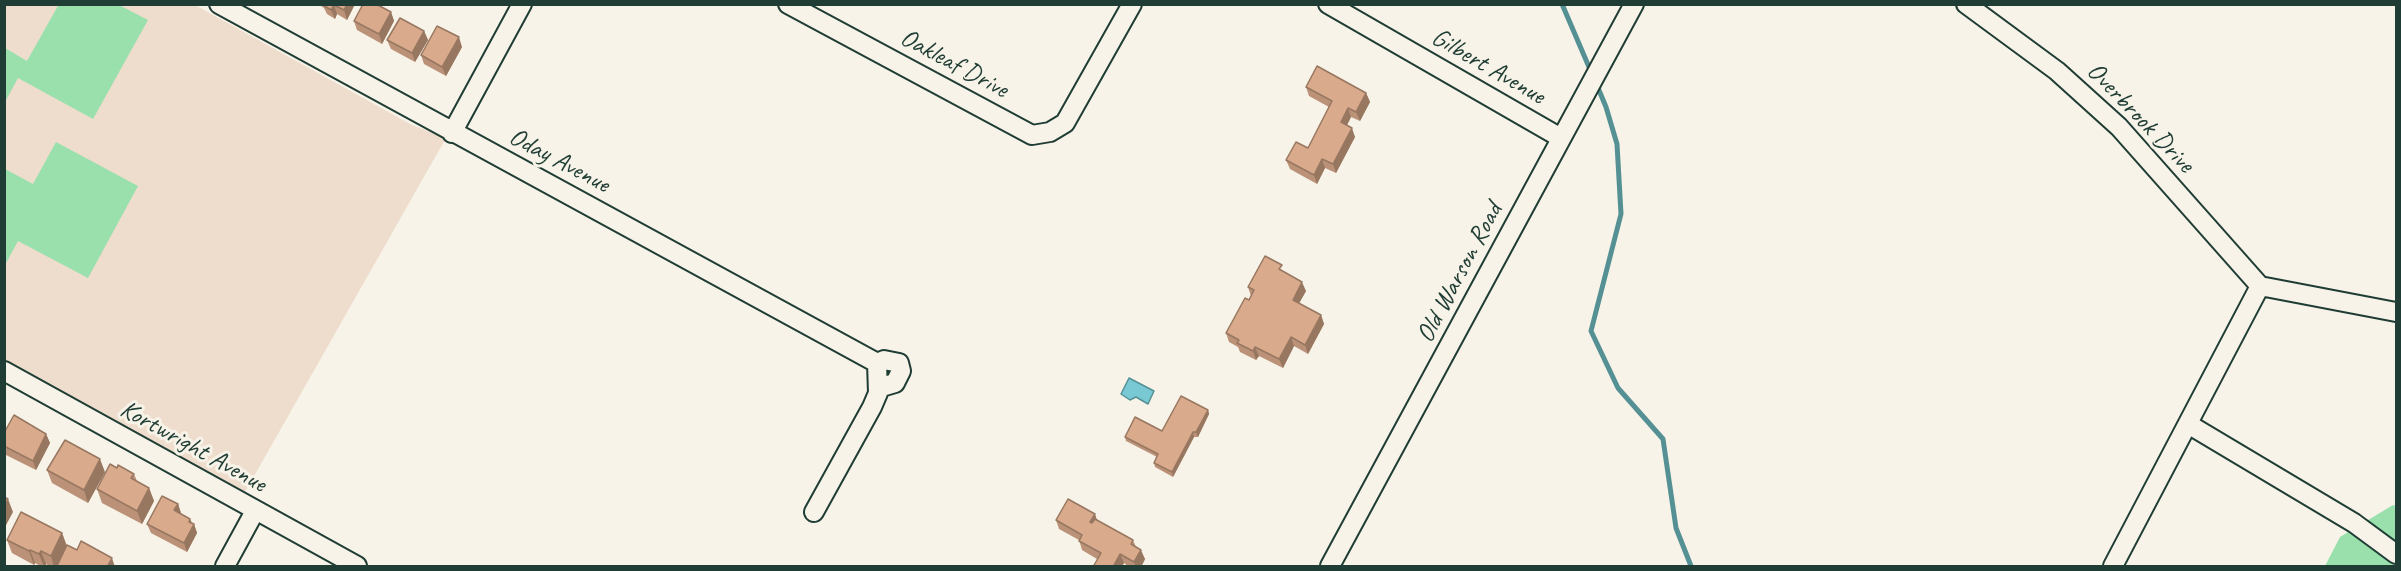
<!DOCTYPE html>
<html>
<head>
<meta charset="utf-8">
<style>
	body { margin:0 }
	#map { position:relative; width:2401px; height:571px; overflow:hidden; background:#f7f3e8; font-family:Caveat,sans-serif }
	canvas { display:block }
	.frame { position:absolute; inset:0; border:6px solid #1f3d34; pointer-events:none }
</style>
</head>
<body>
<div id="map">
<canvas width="2401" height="571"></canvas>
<div class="frame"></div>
</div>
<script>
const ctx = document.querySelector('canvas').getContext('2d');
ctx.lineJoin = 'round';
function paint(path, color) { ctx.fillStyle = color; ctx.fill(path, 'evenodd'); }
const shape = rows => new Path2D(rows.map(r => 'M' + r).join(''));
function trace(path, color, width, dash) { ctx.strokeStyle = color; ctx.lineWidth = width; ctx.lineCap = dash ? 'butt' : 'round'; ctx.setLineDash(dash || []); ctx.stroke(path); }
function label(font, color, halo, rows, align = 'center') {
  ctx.font = font + ' Caveat,sans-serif'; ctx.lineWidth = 6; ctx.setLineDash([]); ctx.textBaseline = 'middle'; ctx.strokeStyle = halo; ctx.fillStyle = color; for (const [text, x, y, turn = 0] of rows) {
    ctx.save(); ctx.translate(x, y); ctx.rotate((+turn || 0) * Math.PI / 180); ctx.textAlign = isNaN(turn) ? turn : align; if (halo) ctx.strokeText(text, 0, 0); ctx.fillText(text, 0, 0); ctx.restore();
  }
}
const built = shape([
	[5,5,195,5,412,125,446,138,245,492,5,360]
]);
const green = shape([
	[59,4,119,5,148,20,93,119,18,78,5,102,5,48,27,61],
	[56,142,138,186,88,278,18,241,5,265,5,169,33,184],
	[2393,505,2396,506,2396,566,2325,566,2340,537]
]);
const water = shape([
	[1129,378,1154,391,1148,404,1136,397,1130,400,1121,394,1129,378]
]);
const stream = shape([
	[1562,4,1592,74],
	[1596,83,1606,107,1617,144,1621,214,1591,331,1618,388,1663,439,1676,528,1691,566]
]);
const minor = shape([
	[219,4,877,363],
	[788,4,1032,135,1050,132,1065,123,1132,4],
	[1328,4,1561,138],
	[1966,4,2057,71,2119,127,2260,286,2396,312],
	[452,133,522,4],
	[877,363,884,360,899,363,901,371,895,383,878,388],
	[4,371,357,566],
	[2188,424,2354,523,2396,554],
	[814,512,872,407,878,393,877,363],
	[225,566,255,511],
	[1330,566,1634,4],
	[2113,566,2260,286]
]);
const wall = shape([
	[321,4,355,4,347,20,337,14,335,19,327,14,324,8,321,6],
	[391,12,394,21,382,44,357,30,354,21],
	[424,31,428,40,415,62,391,49,387,40],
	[462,47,446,76,424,64,421,55],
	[1306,87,1366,93,1370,102,1360,121,1351,117,1347,125,1355,137,1336,173,1325,168,1317,184,1290,169,1286,160,1308,148,1329,107,1309,96],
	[1284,272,1306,291,1299,303,1321,315,1324,324,1308,354,1294,346,1283,368,1259,356,1256,360,1240,352,1238,347,1229,342,1226,333,1251,296,1248,287],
	[1208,410,1209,414,1198,437,1194,437,1173,477,1155,467,1154,463,1157,457,1126,441,1125,437,1162,431],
	[4,433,46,434,50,443,36,470,4,454],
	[117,468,134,474,137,481,149,488,154,501,142,524,102,503,97,489],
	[47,470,105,472,88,503,52,483],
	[178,504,181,513,181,514,190,519,192,523,194,524,197,533,187,552,151,533,147,524],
	[1056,520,1097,520,1133,540,1136,547,1145,559,1141,567,1129,567,1124,563,1097,559,1082,550,1079,540,1059,529],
	[62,533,67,546,115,567,51,567,46,564,45,567,42,567,35,563,34,565,12,553,7,540]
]);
const shadedWall = shape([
	[347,4,355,4,347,20,344,10],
	[334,5,337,14,335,19,331,10],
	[391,12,394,21,382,44,379,34],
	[424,31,428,40,415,62,412,53],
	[459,37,462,47,446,76,442,67],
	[1366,93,1370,102,1360,121,1356,112],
	[1348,108,1351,117,1344,131,1341,122],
	[1352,128,1355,137,1336,173,1333,164],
	[1322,159,1325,168,1317,184,1314,175],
	[1302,282,1306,291,1296,309,1293,300],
	[1321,315,1324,324,1308,354,1305,345],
	[1291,337,1294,346,1283,368,1279,359],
	[1255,347,1259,356,1256,360,1253,351],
	[1208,410,1209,414,1198,437,1196,432],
	[1193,432,1194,437,1173,477,1172,472],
	[46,434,50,443,36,470,33,461],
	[100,459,105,472,88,503,84,490],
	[149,488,154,501,142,524,137,511],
	[8,499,13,512,4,529,4,507],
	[178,504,181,513,178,520,174,510],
	[1095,514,1098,523,1094,531,1090,522],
	[190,519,193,526,194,524,197,533,187,552,184,543],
	[62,533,67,547,57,567,54,567,51,556],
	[30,550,35,563,34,565,29,551],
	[1141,550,1145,559,1141,567,1136,567,1134,562],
	[41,551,46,564,45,567,44,567,39,554],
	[1120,554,1124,563,1122,567,1115,567,1114,565],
	[112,558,115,567,107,567]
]);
const building = shape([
	[324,4,347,4,344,10,334,5,331,10,323,5,324,4],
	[363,4,376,4,391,12,379,34,354,21,363,4],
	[400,18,424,31,412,53,387,40,400,18],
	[437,26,459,37,442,67,421,55,437,26],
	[1317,66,1366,93,1356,112,1348,108,1341,122,1352,128,1333,164,1322,159,1314,175,1286,160,1296,142,1308,148,1332,101,1306,87,1317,66],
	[1265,256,1282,265,1279,269,1302,282,1293,300,1321,315,1305,345,1291,337,1279,359,1255,347,1253,351,1237,343,1239,340,1226,333,1245,298,1249,300,1254,290,1248,287,1265,256],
	[1181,396,1208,410,1196,432,1193,432,1172,472,1154,463,1158,454,1125,437,1135,417,1162,431,1181,396],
	[14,415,46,434,33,461,4,446,4,433,14,415],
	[65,440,100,459,84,490,47,470,65,440],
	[110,464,117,468,118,465,134,474,131,478,149,488,137,511,97,489,110,464],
	[162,496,178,504,174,510,190,519,189,522,194,524,184,543,147,524,162,496],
	[4,497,8,499,4,507,4,497],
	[1068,499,1095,514,1090,522,1092,523,1095,519,1133,540,1131,544,1141,550,1134,562,1120,554,1114,565,1117,567,1093,567,1101,553,1079,541,1082,535,1056,520,1068,499],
	[21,512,62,533,51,556,41,551,39,554,30,550,29,551,7,540,21,512],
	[81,541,112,558,107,567,57,566,67,545,77,550,81,541]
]);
const streetNames = [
	["Oakleaf Drive",954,64,28],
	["Gilbert Avenue",1488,67,30],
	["Overbrook Drive",2140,118,46],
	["Oday Avenue",559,161,28],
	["Old Warson Road",1460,273,-62],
	["Kortwright Avenue",193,447,29]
];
paint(built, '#edc');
paint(green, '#99e0ad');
paint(water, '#79c9d4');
trace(water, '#559194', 1.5);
trace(stream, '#559194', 5);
trace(minor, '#1f3d34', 22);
trace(minor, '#f7f3e8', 18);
paint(wall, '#bb9278');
paint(shadedWall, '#987761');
paint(building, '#d9aa8b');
trace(building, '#987761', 1.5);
label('26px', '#1f3d34', '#f7f3e8', streetNames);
</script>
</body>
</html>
